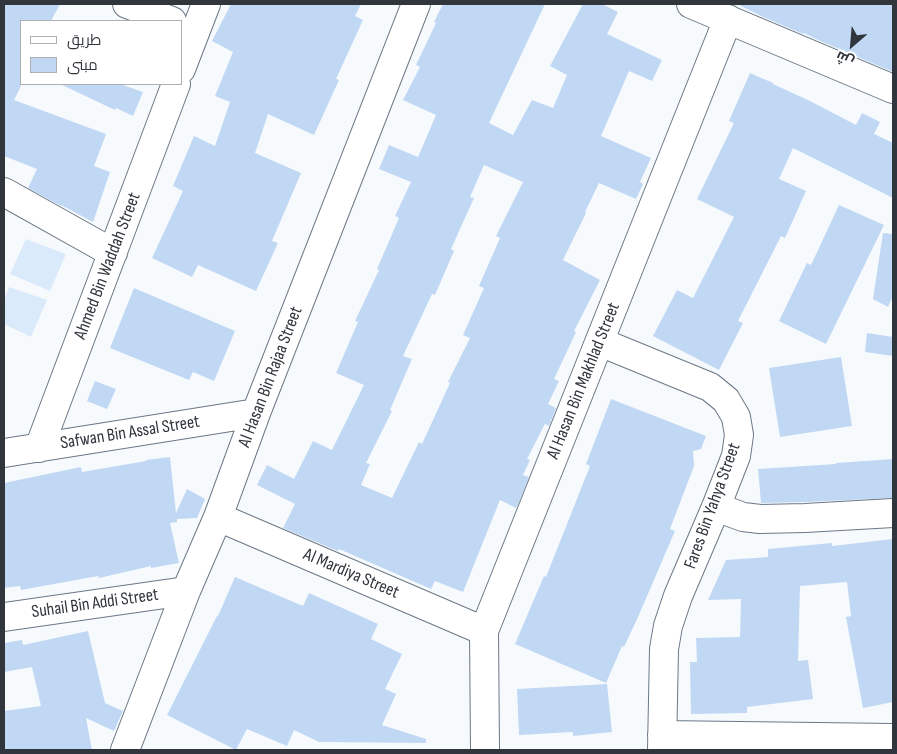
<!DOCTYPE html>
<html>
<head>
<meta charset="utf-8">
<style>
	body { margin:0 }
	#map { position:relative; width:897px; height:754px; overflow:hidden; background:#f7fafd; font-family:"Sofia Sans Condensed",Cairo,sans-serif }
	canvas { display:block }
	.frame { position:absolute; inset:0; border:5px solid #31363d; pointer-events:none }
	.legend { position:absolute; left:20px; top:20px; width:162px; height:65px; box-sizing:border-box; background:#fff; border:1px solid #adafb1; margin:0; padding:6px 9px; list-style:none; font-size:15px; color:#31363d }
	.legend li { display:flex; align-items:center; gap:10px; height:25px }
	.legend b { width:25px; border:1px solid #adafb1 }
	.north { position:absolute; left:827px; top:20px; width:50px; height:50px; -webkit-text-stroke:4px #fff; paint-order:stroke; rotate:207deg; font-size:14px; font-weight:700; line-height:20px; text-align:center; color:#31363d }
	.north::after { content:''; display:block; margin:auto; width:18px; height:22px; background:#31363d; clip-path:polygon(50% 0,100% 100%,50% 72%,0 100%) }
</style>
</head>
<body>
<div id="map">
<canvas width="897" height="754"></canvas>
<div class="frame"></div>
<ul class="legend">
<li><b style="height:6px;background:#fff"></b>طريق</li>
<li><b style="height:14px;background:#c0d8f4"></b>مبنى</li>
</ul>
<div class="north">ش</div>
</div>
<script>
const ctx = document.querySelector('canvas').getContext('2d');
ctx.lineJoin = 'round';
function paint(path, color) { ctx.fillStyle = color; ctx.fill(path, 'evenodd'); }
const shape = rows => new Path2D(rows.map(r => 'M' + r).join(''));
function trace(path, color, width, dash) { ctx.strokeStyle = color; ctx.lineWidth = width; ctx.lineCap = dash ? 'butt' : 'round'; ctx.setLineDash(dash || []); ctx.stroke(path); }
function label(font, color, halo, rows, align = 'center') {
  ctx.font = font + ' "Sofia Sans Condensed",sans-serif'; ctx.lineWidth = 4; ctx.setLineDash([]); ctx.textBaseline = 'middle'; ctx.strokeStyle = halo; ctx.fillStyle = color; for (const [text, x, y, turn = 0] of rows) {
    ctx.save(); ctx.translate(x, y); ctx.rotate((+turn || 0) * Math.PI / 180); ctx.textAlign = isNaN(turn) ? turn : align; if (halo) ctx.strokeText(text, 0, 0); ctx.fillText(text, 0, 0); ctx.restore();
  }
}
const green = shape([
	[26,239,66,254,50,291,10,274],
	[9,287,47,300,31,337,4,324,4,300]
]);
const building = shape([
	[4,4,60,4,51,21,21,21,21,86,14,100,106,134,94,166,110,172,93,222,61,205,61,206,28,188,37,169,4,156],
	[231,4,361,4,355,16,363,20,336,79,339,80,314,135,268,114,255,153,301,173,272,241,278,243,256,291,198,265,192,277,152,258,183,191,173,186,194,136,215,146,230,102,215,96,233,52,212,41],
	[443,4,545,4,489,123,513,135,532,100,553,108,567,75,550,66,583,4,602,4,618,12,607,34,662,60,652,81,629,71,601,136,651,158,640,182,643,184,636,199,599,183,585,212,586,213,563,260,600,280,574,331,576,332,554,379,559,381,548,404,556,408,549,426,545,424,527,459,530,460,523,475,529,477,517,507,516,508,500,500,463,592,435,581,431,589,339,549,338,551,283,528,295,504,257,485,267,465,294,479,313,441,332,450,364,385,336,373,358,322,355,321,379,270,377,269,399,218,395,216,411,182,379,169,389,145,418,157,436,115,403,100,420,67,416,65,436,23,434,22],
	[484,165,523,182,496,236,500,238,479,286,484,288,463,335,470,338,448,382,450,383,422,444,419,442,392,498,361,485,370,464,366,463,392,411,390,410,412,359,403,356,432,294,435,295,454,251,451,249,474,198,470,197],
	[737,4,893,4,893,72,818,40,804,33,803,34,761,16],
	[750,73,773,83,773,84,810,101,856,125,862,113,880,122,874,134,893,143,893,198,793,148,779,179,806,191,785,238,781,236,738,321,743,323,719,370,653,336,677,290,693,298,734,217,697,199,734,123,729,121],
	[60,84,120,84,143,92,133,116,116,108,115,110],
	[839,205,884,225,826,344,779,321,807,263,811,265],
	[883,233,893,234,893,296,888,307,873,299],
	[134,288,235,331,214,381,193,372,189,380,110,348],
	[867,333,893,337,893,356,865,352],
	[841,357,852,426,780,437,769,368],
	[95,381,116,389,107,409,87,401],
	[611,399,706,436,701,449,693,451,694,466,670,529,675,531,638,617,624,647,622,646,606,683,515,644,544,576,546,577,590,466,586,464],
	[170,457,176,513,187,489,205,499,197,518,177,519,177,522,170,523,179,563,151,568,151,566,99,578,98,576,21,590,20,586,4,588,4,483,81,467,82,472,146,461,146,460],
	[893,459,893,498,804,502,761,503,758,469,836,464,836,463],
	[893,539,893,702,863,708,846,617,851,616,847,582,800,586,798,661,808,660,813,699,747,707,747,713,691,714,690,662,697,662,696,638,740,637,741,599,708,600,726,560,768,557,768,549,832,543,832,546],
	[235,577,303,606,309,593,378,624,371,639,402,654,385,689,396,694,382,725,426,739,426,743,319,742,294,730,287,746,247,729,236,750,167,715,217,616,218,616],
	[88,631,105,703,123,711,114,731,86,718,92,750,4,750,4,711,41,706,32,667,4,672,4,643,22,640,23,645],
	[607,684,612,732,573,736,573,732,519,735,517,689]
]);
const minor = shape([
	[127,4,172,21],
	[691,4,893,89],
	[181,69,206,4],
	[4,192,113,253],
	[600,342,710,387,726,400,736,417,739,435,736,456,716,507,678,596,668,626,664,649,662,750],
	[39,448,176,84],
	[4,453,256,413],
	[716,507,743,517,760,519,805,518,893,513],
	[218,517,484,631],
	[4,617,186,591],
	[662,735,893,738],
	[125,750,186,591,218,517,256,413,416,4],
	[485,750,484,631,728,19]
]);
const streetNames = [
	["Ahmed Bin Waddah Street",108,266,-69],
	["Al Hasan Bin Rajaa Street",271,377,-69],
	["Al Hasan Bin Makhlad Street",584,381,-68],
	["Safwan Bin Assal Street",130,433,-9],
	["Fares Bin Yahya Street",713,506,-70],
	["Al Mardiya Street",351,574,23],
	["Suhail Bin Addi Street",95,604,-8]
];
paint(green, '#dbeafb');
paint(building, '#c0d8f4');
trace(minor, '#6b7886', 30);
trace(minor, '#fff', 28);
label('18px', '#31363d', '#fff', streetNames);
</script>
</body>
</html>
